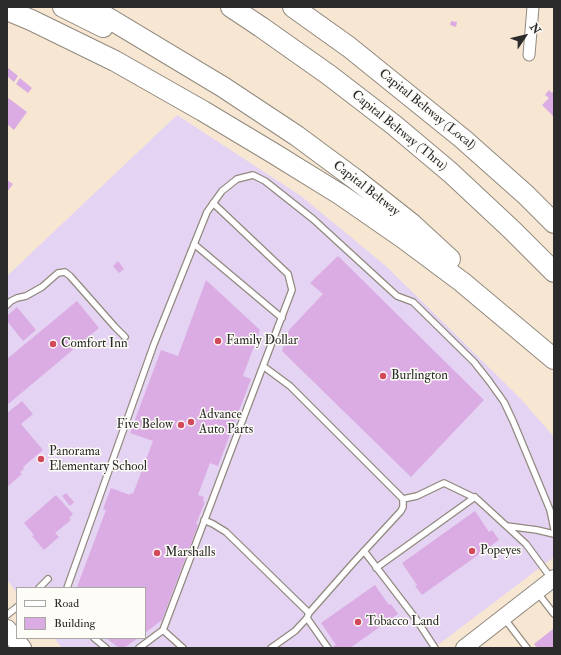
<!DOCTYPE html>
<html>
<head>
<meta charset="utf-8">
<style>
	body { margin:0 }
	#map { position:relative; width:561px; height:655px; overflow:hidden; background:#f7e7d2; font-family:"IM FELL Double Pica",serif }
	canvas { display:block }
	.frame { position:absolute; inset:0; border:8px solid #2b2b2b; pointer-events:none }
	.legend { position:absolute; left:16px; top:587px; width:130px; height:52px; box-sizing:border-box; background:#fdfcf7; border:1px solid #a9a8a5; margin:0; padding:5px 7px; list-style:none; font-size:12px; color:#2b2b2b }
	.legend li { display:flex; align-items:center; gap:8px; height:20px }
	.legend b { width:20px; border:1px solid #a9a8a5 }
	.north { position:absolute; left:505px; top:16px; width:40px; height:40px; -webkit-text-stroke:3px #fdfcf7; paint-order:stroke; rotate:55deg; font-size:11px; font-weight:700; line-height:16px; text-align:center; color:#2b2b2b }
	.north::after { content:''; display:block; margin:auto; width:14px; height:18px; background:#2b2b2b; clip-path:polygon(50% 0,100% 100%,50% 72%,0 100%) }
</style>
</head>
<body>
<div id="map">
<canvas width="561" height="655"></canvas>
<div class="frame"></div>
<ul class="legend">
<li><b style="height:5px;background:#fff"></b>Road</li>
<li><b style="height:11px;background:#dbace3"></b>Building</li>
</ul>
<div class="north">N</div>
</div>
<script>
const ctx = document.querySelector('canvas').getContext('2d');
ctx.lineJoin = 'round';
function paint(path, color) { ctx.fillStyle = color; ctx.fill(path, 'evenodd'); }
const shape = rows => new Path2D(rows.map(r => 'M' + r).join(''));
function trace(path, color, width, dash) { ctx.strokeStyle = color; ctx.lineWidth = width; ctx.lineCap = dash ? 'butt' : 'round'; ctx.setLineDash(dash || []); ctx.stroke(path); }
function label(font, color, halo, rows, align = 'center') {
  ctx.font = font + ' "IM FELL Double Pica",serif'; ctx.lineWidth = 3; ctx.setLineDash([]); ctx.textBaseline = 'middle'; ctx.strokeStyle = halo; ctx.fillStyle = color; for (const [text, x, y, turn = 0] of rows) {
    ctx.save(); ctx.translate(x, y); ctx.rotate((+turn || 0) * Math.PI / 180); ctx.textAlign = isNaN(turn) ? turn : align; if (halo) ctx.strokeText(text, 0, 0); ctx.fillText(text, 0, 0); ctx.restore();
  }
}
const built = shape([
	[177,115,301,196,386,266,520,398,554,437,554,557,434,648,62,648,54,638,145,638,145,588,17,588,17,593,7,580,7,276]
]);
const building = shape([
	[451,21,457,22,456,27,450,25],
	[7,67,18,76,14,82,7,76],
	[20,78,32,88,28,93,16,84],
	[549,90,552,93,554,91,554,117,542,105,549,98,545,95],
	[7,97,27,112,14,130,7,124],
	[7,180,13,184,7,192],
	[338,256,484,400,411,477,282,351,289,330,323,294,310,283],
	[118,261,124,269,119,273,113,266],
	[206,280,260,330,243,376,251,379,248,387,218,466,210,463,198,495,204,497,203,501,205,502,196,524,198,525,162,620,145,633,145,588,80,588,77,587,106,510,103,509,111,488,130,495,131,493,133,494,153,441,130,433,161,350,178,356],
	[77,301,99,328,7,405,7,359],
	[17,307,36,330,23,341,7,321,7,316],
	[22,401,33,414,21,424,43,450,23,467,24,469,20,472,22,474,7,487,7,413],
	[66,493,74,502,70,506,62,496],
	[56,495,73,514,69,518,71,520,55,533,59,537,44,550,32,536,34,535,24,523],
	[475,511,489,532,492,530,499,540,422,595,415,586,417,585,402,563],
	[375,585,389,605,391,604,398,614,350,648,335,648,333,646,336,645,321,623],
	[553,629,554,648,537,648,534,644],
	[106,638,138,638,124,648,119,648]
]);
const service = shape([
	[213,203,288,274,292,290,263,366],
	[194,244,282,318],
	[7,305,11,301,17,298,26,296,42,287,58,273,65,272,70,276,115,327,125,337],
	[204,520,213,524,226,532,309,613,307,618,295,631,271,648],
	[507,526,537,530,554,534],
	[364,551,416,619,435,648],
	[376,568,475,497],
	[39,588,48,579],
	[67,588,154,344,207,212,222,191,237,179,253,175,265,181,313,219,397,296,413,302,474,362,489,381,504,402,513,421,550,510,554,529],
	[537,592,554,614],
	[309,613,354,562,401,511,403,507,403,499],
	[7,615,17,607],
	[307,618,328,648],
	[504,618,527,648],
	[163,630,183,648],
	[94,638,106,648],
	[139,648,163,630,263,366,290,386,403,499,417,496,444,483,477,499,526,544,551,578]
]);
const minor = shape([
	[529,55,533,7]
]);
const secondary = shape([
	[464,648,554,578]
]);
const primary = shape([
	[7,629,22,648]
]);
const motorway = shape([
	[63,7,103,27],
	[90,7,223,87,297,136,355,179,412,224,450,259],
	[231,7,261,27,329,75,394,125,451,173,512,230,554,272],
	[293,7,349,47,463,139,526,195,554,223],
	[7,10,31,20,115,61,203,111,273,153,341,195,403,238,462,282,554,359]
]);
const markers = [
	[218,341,4,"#d1495b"],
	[53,344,4,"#d1495b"],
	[383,376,4,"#d1495b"],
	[191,422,4,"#d1495b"],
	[181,425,4,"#d1495b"],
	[41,459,4,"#d1495b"],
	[472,551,4,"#d1495b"],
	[157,553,4,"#d1495b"],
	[358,622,4,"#d1495b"]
];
const streetNames = [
	["Capital Beltway (Local)",427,110,39],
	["Capital Beltway (Thru)",399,131,39],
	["Capital Beltway",366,189,38]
];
const poiNames = [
	["Family Dollar",226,341],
	["Comfort Inn",61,344],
	["Burlington",391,376],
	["Advance",199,415],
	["Auto Parts",199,430],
	["Five Below",173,425,"right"],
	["Panorama",49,452],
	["Elementary School",49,467],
	["Popeyes",480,551],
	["Marshalls",165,553],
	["Tobacco Land",366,622]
];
paint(built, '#e4d3f2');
paint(building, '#dbace3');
trace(service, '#91897e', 8);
trace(minor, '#91897e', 13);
trace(secondary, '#91897e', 18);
trace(primary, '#91897e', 20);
trace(motorway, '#91897e', 22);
trace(service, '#fff', 5.5);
trace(minor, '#fff', 11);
trace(secondary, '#fff', 16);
trace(primary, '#fff', 18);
trace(motorway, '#fff', 20);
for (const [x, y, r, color] of markers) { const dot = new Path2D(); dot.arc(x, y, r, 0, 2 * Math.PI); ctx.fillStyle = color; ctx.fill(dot); trace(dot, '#fdfcf7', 1.5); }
label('13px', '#2b2b2b', '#fdfcf7', streetNames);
label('13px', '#2b2b2b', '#fdfcf7', poiNames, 'left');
</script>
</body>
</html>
